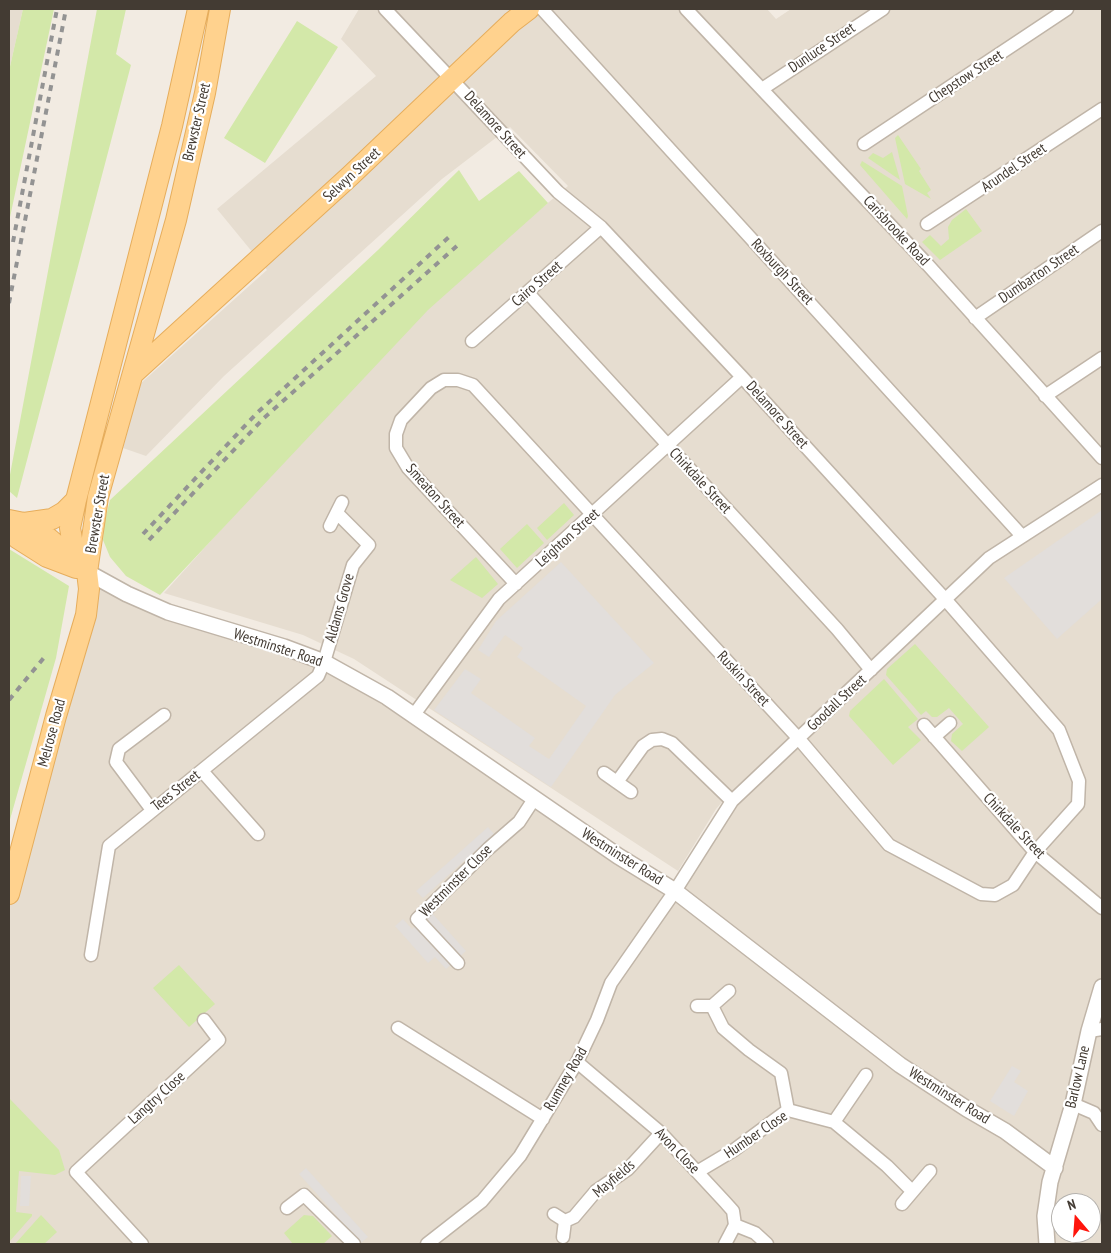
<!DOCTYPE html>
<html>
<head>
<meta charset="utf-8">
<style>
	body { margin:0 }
	#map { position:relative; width:1111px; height:1253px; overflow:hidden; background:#f2ebe2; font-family:"PT Sans Narrow",sans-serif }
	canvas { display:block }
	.frame { position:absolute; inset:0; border:10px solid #433b33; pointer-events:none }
	.north { position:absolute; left:1051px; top:1193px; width:50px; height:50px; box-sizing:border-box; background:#fff; border:1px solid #b4b1ad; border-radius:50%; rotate:342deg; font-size:14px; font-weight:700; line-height:20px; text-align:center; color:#433b33 }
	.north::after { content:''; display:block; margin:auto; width:18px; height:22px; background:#ff150c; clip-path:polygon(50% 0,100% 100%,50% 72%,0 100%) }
</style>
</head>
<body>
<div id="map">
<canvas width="1111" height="1253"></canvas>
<div class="frame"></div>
<div class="north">N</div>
</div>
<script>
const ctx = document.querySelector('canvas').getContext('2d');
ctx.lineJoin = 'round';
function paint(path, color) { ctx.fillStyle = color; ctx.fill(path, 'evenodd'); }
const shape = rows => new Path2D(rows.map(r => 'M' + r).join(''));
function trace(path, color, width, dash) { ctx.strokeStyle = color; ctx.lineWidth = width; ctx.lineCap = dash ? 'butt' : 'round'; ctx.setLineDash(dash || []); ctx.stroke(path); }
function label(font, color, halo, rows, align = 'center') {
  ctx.font = font + ' "PT Sans Narrow",sans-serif'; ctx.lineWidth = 4.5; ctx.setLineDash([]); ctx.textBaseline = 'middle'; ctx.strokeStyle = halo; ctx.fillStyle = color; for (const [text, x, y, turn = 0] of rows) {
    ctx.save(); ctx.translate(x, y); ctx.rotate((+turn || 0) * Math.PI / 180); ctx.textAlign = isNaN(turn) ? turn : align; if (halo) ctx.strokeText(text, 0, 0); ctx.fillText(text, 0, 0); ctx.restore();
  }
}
const residential = shape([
	[9,9,23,9,9,71],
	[359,9,767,9,776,19,791,9,1102,9,1102,479,984,557,945,590,872,662,729,794,716,809,678,871,354,659,303,635,164,593,311,429,423,308,568,186,510,127,442,179,224,376,146,456,123,448,140,384,267,270,217,209,376,76,341,39],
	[1102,485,1102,1244,9,1244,9,894,87,572,127,594,324,662,675,891,732,801,1022,536],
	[1061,1203,1091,1203,1091,1233,1061,1233]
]);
const green = shape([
	[23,9,54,9,9,222,9,71],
	[97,9,126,9,116,54,131,65,17,498,9,491,9,480],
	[297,21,338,47,265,163,224,138],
	[898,135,921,169,919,171,931,190,927,193,931,199,905,184,895,138],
	[892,152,900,180,868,158,873,153,883,158],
	[862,161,902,186,908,216,907,219,860,165],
	[459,170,479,201,519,171,548,203,428,310,160,595,126,576,110,557,103,540,104,524,110,500,378,250],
	[966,209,982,231,940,260,922,242,930,235,941,246,949,239,948,227,952,220],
	[564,503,574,515,547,540,537,528],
	[527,524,544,543,517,568,500,549],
	[9,549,69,586,56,658,9,823],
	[476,557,498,584,482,598,450,580],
	[915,644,989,727,962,751,951,741,952,734,963,724,949,708,937,717,932,717,926,711,921,715,886,675,887,669],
	[884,679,918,719,908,727,921,740,893,765,849,716,850,711],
	[179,965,215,1004,189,1027,153,988],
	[9,1098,59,1150,65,1170,55,1175,19,1171,16,1212,32,1214,32,1216,9,1242],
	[41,1215,57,1232,44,1244,15,1244],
	[304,1215,313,1216,332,1236,323,1244,293,1244,284,1233]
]);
const parking = shape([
	[1102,510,1102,599,1057,639,1004,578],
	[561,562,654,663,615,695,551,787,434,710,465,669,481,679,471,693,535,738,529,746,549,759,586,706,517,657,523,648,505,635,489,657,478,650,496,621],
	[488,827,494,834,423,898,416,891],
	[431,912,466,951,446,969,435,957,428,963,395,926,403,919,412,929],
	[1012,1066,1021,1071,1014,1082,1028,1091,1014,1116,990,1101],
	[306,1168,368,1237,361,1243,299,1174],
	[21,1176,31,1176,29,1206,20,1206]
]);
const minor = shape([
	[385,9,558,192,601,227,742,377,945,599,1059,730,1079,781,1078,804,1035,852,1013,885,995,895,981,894,889,845,799,739,473,385,458,380,444,380,431,388,401,420,396,434,396,448,408,468,516,584],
	[542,9,1022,536],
	[686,9,928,265,1102,458],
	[762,89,883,9],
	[864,144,1067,9],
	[927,224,1102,109],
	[528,293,837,629,871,670],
	[975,318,1102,231],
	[472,341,601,227],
	[1045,396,1102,358],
	[330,526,342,502],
	[413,716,499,599,742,377],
	[924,725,1035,852,1102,908],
	[934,737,950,723],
	[202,771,258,834],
	[604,773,631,792],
	[617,782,643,746,652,740,662,739,672,743,732,801],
	[152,810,116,762,119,749,164,715],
	[91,955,109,846,318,676,324,662,353,565,369,545,337,513],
	[458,963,417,919,488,849,519,822,534,799],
	[697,1006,712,1006,729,991],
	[712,1006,723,1028,749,1050,781,1073,788,1110],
	[398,1028,543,1119],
	[1089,1031,1102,1029],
	[577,1062,661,1133,725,1202,733,1211,735,1225,755,1233,767,1244],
	[1073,1104,1094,1113,1102,1125],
	[834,1122,866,1075],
	[697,1172,734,1150,788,1110,834,1122,887,1166,911,1190],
	[902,1204,930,1171],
	[287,1208,304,1195,354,1244],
	[554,1214,565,1221,563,1237],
	[565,1221,574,1217,596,1191,628,1169,661,1133],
	[142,1244,76,1172,219,1040,204,1020],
	[427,1244,482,1201,520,1156,577,1062,597,1020,611,983,675,891,732,801,989,558,1102,485],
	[725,1244,735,1225]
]);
const tertiary = shape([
	[87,572,127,594,168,612,284,647,324,662,387,697,618,856,675,891,900,1065,967,1109,1005,1131,1055,1168],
	[1047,1244,1045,1216,1050,1182,1073,1104,1089,1031,1102,987]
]);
const primary = shape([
	[134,373,350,176,512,22,529,9],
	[9,520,24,523,47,537,80,565],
	[24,523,52,519,64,512,76,500],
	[9,526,17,538,47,557,76,568],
	[87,572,73,545,70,528,76,500,172,126,198,9],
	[9,894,56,716,86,615,89,589,87,572,98,497,176,220,205,93,220,9]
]);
const rail = shape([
	[13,242,57,9],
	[9,303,66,9],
	[143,534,257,413,450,236],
	[149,540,264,418,458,245],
	[9,700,47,654]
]);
const streetNames = [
	["Dunluce Street",822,48,-34],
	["Chepstow Street",966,77,-33],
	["Brewster Street",197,122,-77],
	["Delamore Street",495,125,48],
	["Arundel Street",1014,168,-34],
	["Selwyn Street",352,175,-43],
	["Carisbrooke Road",896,231,47],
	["Roxburgh Street",782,272,47],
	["Dumbarton Street",1039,274,-34],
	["Cairo Street",537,284,-41],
	["Delamore Street",777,415,48],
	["Chirkdale Street",700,481,47],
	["Smeaton Street",435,496,48],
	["Brewster Street",98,514,-80],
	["Leighton Street",568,538,-42],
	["Aldams Grove",340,608,-74],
	["Westminster Road",278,648,18],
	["Ruskin Street",743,679,47],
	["Goodall Street",837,703,-43],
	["Melrose Road",52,733,-75],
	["Tees Street",176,791,-38],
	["Chirkdale Street",1014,826,47],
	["Westminster Road",622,857,32],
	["Westminster Close",456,881,-45],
	["Barlow Lane",1078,1077,-77],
	["Rumney Road",566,1079,-60],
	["Westminster Road",949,1096,32],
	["Langtry Close",157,1098,-42],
	["Humber Close",756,1135,-34],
	["Avon Close",677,1151,46],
	["Mayfields",614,1179,-40]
];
paint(residential, '#e6ddd0');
paint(green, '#d3e8a9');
paint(parking, '#e2dedb');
trace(minor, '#c0b5a8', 15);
trace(tertiary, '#c0b5a8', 18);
trace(primary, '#e6ad5c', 22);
trace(minor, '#fff', 12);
trace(tertiary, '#fff', 15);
trace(primary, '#ffd28e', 20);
trace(rail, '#939393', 4, [6, 6]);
label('15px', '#433b33', '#fff', streetNames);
</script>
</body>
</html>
